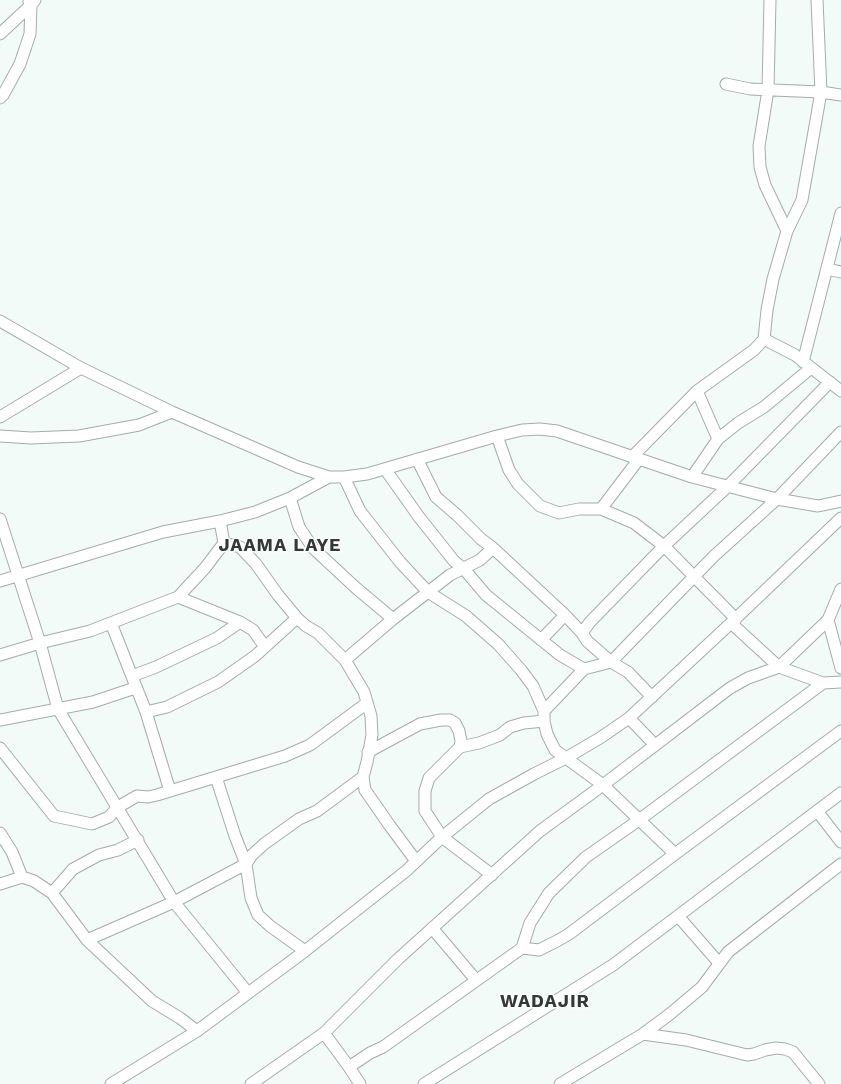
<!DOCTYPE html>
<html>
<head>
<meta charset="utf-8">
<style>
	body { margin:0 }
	canvas { display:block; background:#f3fbf8 }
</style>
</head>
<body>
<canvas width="841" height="1084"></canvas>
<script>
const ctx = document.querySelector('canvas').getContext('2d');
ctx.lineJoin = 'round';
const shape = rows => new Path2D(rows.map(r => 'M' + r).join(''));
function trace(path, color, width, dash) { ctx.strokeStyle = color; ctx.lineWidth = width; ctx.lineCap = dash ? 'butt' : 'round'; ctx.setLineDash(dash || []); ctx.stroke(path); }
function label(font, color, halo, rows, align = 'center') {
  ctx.font = font + ' "Work Sans",sans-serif'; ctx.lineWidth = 3; ctx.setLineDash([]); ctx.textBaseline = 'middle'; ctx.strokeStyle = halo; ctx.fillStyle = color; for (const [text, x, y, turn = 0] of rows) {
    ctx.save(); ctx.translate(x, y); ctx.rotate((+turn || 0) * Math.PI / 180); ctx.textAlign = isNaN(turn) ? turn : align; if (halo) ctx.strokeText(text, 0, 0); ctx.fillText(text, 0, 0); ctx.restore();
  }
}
const minor = shape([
	[770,0,768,90,759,146,760,167,765,185,787,231],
	[0,34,31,5,29,2],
	[726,84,750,89,821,92,841,95],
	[0,98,3,95,20,64,30,34,31,5,35,0],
	[827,269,841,272],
	[0,321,81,368,172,412,298,467,329,477,344,477,367,474,497,436,522,430,540,429,557,431,692,477,777,499,818,506,841,501],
	[764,339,795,355,841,391],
	[803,362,841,213],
	[697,391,718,439],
	[0,417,81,368],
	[0,436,31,438,79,436,139,425,172,412],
	[497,436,509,470,518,484,540,506,559,513,579,509,601,509,634,523,664,546,736,619],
	[632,457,697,391,754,350,764,339,767,310,773,279,787,231,802,200,821,92,817,0],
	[417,459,436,497,457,515,481,539,493,548,565,615,582,633,587,641,611,662,628,672,652,697],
	[385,469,419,517,454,561,464,569,486,595,560,655,584,669],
	[344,477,360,511,400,562,428,592,466,616,498,644,521,670,533,686,544,711,544,721,547,734,555,750,603,785,675,854],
	[692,477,718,439,738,423,764,407,811,368],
	[290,498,299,527,313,548,356,588,393,619],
	[601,509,639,459],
	[0,519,40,643,58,709,174,902,248,993],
	[224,543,240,547,256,564,278,595,297,618,306,626,318,633,345,660,364,692,371,716,372,735,367,762,363,777,365,790,390,826,416,861],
	[0,581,163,532,220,521,255,512,290,498,329,477],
	[841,589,828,620,841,668],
	[178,597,240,622,253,630,265,647],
	[111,623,146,712,170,791],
	[731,623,779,667,828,620],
	[582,633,590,622,664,546,727,487,830,382],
	[541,640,565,615],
	[0,655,40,643,90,631,178,597,205,568,224,543,220,521],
	[345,660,393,619,428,592,450,575,480,560,493,548],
	[132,676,156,667,217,638,240,622],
	[544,711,584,669,611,662,714,556,777,499,841,432],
	[146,712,167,707,218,682,255,656,297,618],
	[629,718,655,745],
	[0,720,93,702,135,688],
	[0,748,54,816,92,824,109,817,118,807,137,796,148,797,157,795,285,756,310,745,367,703],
	[368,752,420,724,441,720,450,720,455,723,459,731,461,741,460,747],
	[216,777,235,836,246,864,251,898,258,915,270,926,305,951],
	[817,811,841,842],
	[0,833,12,852,22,877],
	[138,840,118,850,99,855,73,869,52,893,87,940,152,1001,180,1018,197,1031],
	[492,875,442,837,425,811,425,791,429,778,460,747,479,743,500,735,510,727,524,723,544,721],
	[0,884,22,877,34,881,52,893],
	[678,916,719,963],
	[432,928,476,980],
	[87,940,174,902,246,864,252,855,264,844,299,819,317,811,363,777],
	[522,948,539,950,557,941,569,934,675,854,841,731],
	[324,1033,349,1067,360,1084],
	[643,1034,686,1040,747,1055,754,1054,765,1050,776,1048,785,1049,793,1052,819,1084],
	[349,1067,370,1053,383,1047,522,948,530,923,549,893,586,857,639,820,823,683],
	[111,1084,197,1031,305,951,406,871,442,837,489,799,534,774,566,758,600,738,629,718,731,623,841,518],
	[251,1084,324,1033,398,959,540,831,603,785,730,688,748,678,779,667,823,683,841,682],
	[424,1084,613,965,841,793],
	[560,1084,643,1034,670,1014,702,987,728,952,841,864]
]);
const districtNames = [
	["JAAMA LAYE",280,546],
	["WADAJIR",545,1002]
];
trace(minor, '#a4aca9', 13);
trace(minor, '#fff', 11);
ctx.letterSpacing = '1px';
label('bold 18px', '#323936', '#fff', districtNames);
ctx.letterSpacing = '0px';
</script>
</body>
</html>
